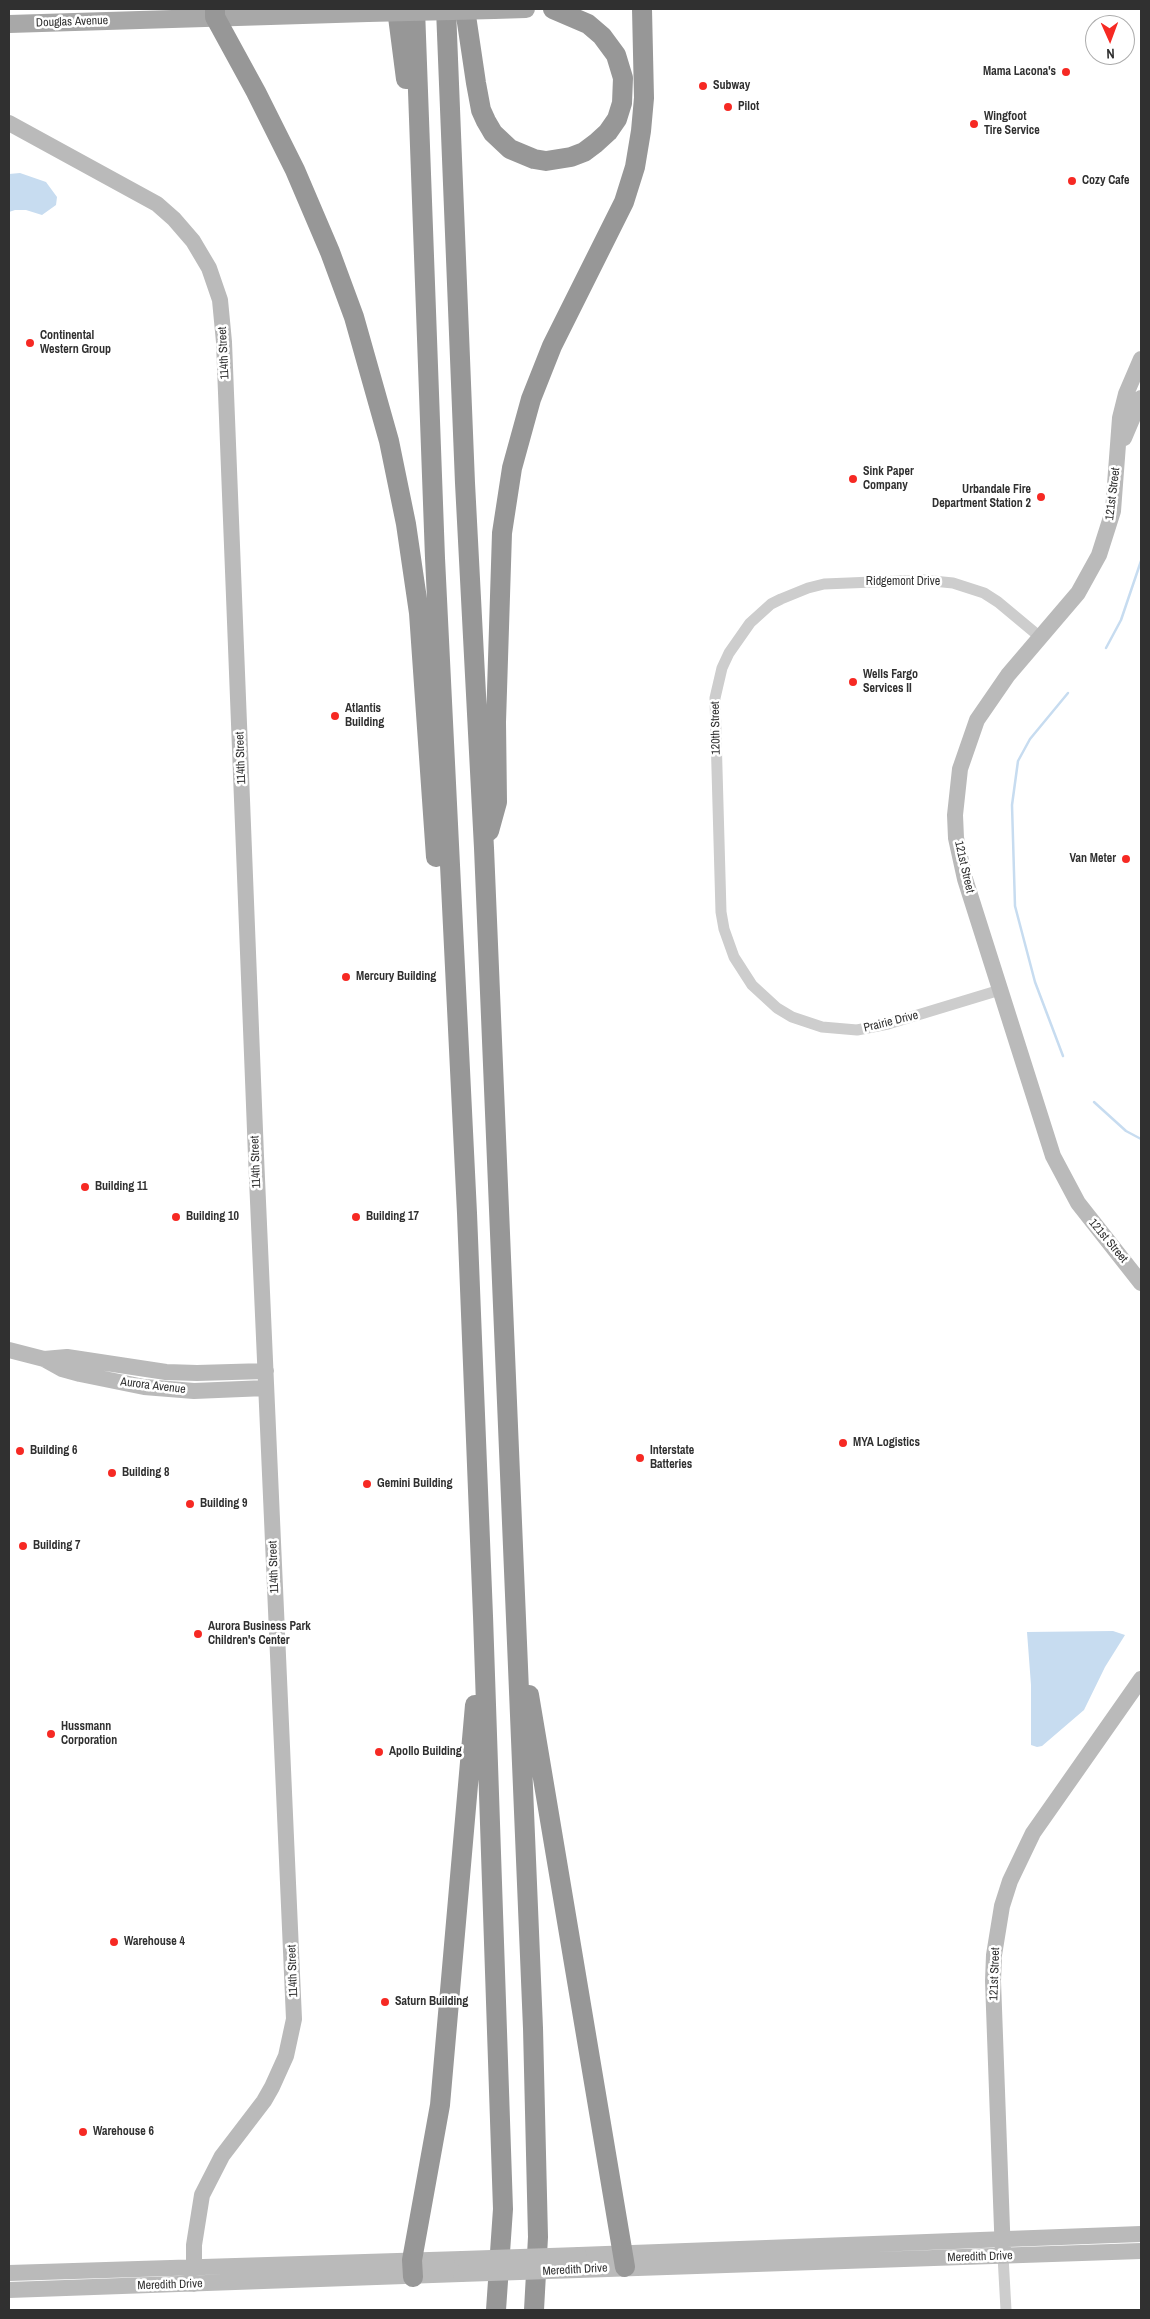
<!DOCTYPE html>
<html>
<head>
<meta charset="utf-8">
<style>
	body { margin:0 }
	#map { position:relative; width:1150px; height:2319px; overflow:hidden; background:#fff; font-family:"Archivo Narrow",sans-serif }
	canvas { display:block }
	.frame { position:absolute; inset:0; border:10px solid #303030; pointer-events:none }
	.north { position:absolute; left:1085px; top:15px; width:50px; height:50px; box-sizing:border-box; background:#fff; border:1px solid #acacac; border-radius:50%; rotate:178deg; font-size:14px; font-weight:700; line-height:20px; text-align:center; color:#303030 }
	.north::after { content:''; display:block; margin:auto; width:18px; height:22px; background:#f62923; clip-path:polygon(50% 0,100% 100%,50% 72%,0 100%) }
</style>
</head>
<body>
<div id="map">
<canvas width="1150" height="2319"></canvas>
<div class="frame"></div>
<div class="north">N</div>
</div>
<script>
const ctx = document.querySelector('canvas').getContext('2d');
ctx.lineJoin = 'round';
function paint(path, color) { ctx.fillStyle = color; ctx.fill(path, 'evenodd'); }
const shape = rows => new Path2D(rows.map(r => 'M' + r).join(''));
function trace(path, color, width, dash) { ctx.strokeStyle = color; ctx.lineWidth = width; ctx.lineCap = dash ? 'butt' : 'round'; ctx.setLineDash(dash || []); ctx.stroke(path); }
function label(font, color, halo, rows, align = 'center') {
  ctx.font = font + ' "Archivo Narrow",sans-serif'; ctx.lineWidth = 5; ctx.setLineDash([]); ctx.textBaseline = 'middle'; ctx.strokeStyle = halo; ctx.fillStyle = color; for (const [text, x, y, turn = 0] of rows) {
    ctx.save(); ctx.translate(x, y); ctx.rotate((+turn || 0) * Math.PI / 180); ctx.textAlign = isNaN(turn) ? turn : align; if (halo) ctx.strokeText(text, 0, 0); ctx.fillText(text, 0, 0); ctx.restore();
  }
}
const water = shape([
	[20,173,46,182,57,197,56,205,42,215,26,210,15,210,9,212,9,174],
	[1113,1631,1125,1635,1105,1667,1084,1710,1042,1746,1037,1747,1031,1745,1031,1685,1027,1632]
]);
const stream = shape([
	[1106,648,1121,620,1141,561],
	[1063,1056,1035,982,1015,906,1012,805,1018,761,1030,739,1068,693],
	[1094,1102,1126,1131,1141,1139]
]);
const street = shape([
	[1000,990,888,1024,857,1030,822,1027,792,1017,777,1008,752,985,734,957,724,929,721,912,715,698,722,668,729,653,750,623,771,604,781,599,808,588,824,584,923,580,953,583,984,593,998,602,1040,637],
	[1003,2256,1006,2310]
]);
const secondary = shape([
	[9,123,157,204,174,219,193,241,209,268,220,300,224,342,256,1156,294,2019,286,2056,272,2087,264,2101,222,2156,202,2195,194,2245,194,2284],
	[1141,359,1126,394,1120,418,1113,511,1099,555,1078,593,1008,675,977,720,960,769,955,815,956,838,965,879,1053,1156,1078,1203,1141,1283],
	[1124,438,1141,398],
	[9,1350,44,1359,62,1369,80,1374,144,1387,194,1391,266,1388],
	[44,1359,67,1357,166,1372,197,1373,266,1371],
	[579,2255,1141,2234],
	[1003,2256,993,1981,994,1955,1002,1906,1010,1881,1033,1833,1141,1679],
	[578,2270,1141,2251],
	[9,2273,462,2259],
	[9,2290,461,2274]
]);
const primary = shape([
	[494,10,526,9],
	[9,24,368,13]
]);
const highway = shape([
	[215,9,215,17,256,92,295,170,330,252,354,317,389,441,406,524,419,613,436,857],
	[397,9,406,79],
	[415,9,435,558,467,1213,483,1616,503,2209,496,2310],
	[446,9,465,483,484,848,533,2028,538,2237,534,2310],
	[465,9,476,83,481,110,486,121,493,133,510,149,534,159,546,161,571,157,584,152,596,143,608,132,617,119,622,103,623,78,616,55,602,36,588,24,553,9],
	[489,831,497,802,496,722,502,533,512,468,531,399,552,346,624,202,635,167,641,131,644,98,642,9],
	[529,1695,625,2267],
	[413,2277,412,2260,440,2105,475,1705]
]);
const secondaryBridge = shape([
	[462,2259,579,2255],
	[461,2274,578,2270]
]);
const primaryBridge = shape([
	[368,13,494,10]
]);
const markers = [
	[1066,72,5,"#f62923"],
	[703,86,5,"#f62923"],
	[728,107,5,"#f62923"],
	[974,124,5,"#f62923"],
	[1072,181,5,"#f62923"],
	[30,343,5,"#f62923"],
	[853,479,5,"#f62923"],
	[1041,497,5,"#f62923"],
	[853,682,5,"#f62923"],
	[335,716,5,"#f62923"],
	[1126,859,5,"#f62923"],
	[346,977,5,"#f62923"],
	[85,1187,5,"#f62923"],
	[176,1217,5,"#f62923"],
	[356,1217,5,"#f62923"],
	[843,1443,5,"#f62923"],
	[20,1451,5,"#f62923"],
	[640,1458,5,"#f62923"],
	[112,1473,5,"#f62923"],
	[367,1484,5,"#f62923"],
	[190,1504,5,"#f62923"],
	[23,1546,5,"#f62923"],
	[198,1634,5,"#f62923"],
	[51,1734,5,"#f62923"],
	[379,1752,5,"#f62923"],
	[114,1942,5,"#f62923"],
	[385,2002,5,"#f62923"],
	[83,2132,5,"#f62923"]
];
const streetNames = [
	["Douglas Avenue",72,22,-2],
	["114th Street",224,353,-93],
	["121st Street",1113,494,-83],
	["Ridgemont Drive",903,582],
	["120th Street",716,728,-91],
	["114th Street",241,758,-92],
	["121st Street",964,867,77],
	["Prairie Drive",891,1022,-14],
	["114th Street",256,1162,-92],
	["121st Street",1108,1241,50],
	["Aurora Avenue",153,1386,7],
	["114th Street",274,1567,-92],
	["114th Street",293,1971,-92],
	["121st Street",995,1974,-88],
	["Meredith Drive",980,2257,-2],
	["Meredith Drive",575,2270,-3],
	["Meredith Drive",170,2285,-2]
];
const poiNames = [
	["Mama Lacona's",1056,72,"right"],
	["Subway",713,86],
	["Pilot",738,107],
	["Wingfoot",984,117],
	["Tire Service",984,131],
	["Cozy Cafe",1082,181],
	["Continental",40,336],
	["Western Group",40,350],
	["Sink Paper",863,472],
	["Company",863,486],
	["Urbandale Fire",1031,490,"right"],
	["Department Station 2",1031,504,"right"],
	["Wells Fargo",863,675],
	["Services II",863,689],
	["Atlantis",345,709],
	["Building",345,723],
	["Van Meter",1116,859,"right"],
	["Mercury Building",356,977],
	["Building 11",95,1187],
	["Building 10",186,1217],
	["Building 17",366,1217],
	["MYA Logistics",853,1443],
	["Building 6",30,1451],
	["Interstate",650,1451],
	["Batteries",650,1465],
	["Building 8",122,1473],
	["Gemini Building",377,1484],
	["Building 9",200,1504],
	["Building 7",33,1546],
	["Aurora Business Park",208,1627],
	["Children's Center",208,1641],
	["Hussmann",61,1727],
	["Corporation",61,1741],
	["Apollo Building",389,1752],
	["Warehouse 4",124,1942],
	["Saturn Building",395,2002],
	["Warehouse 6",93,2132]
];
paint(water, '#c7dcf0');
trace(stream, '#c7dcf0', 2.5);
trace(street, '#cdcdcd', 11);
trace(secondary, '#bababa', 16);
trace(primary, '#a8a8a8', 18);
trace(highway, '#979797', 20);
trace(secondaryBridge, '#bababa', 16);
trace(primaryBridge, '#a8a8a8', 18);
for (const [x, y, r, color] of markers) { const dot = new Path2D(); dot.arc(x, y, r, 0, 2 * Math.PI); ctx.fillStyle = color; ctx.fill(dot); trace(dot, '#fff', 2); }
label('12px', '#303030', '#fff', streetNames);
label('bold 12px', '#303030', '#fff', poiNames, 'left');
</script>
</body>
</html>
